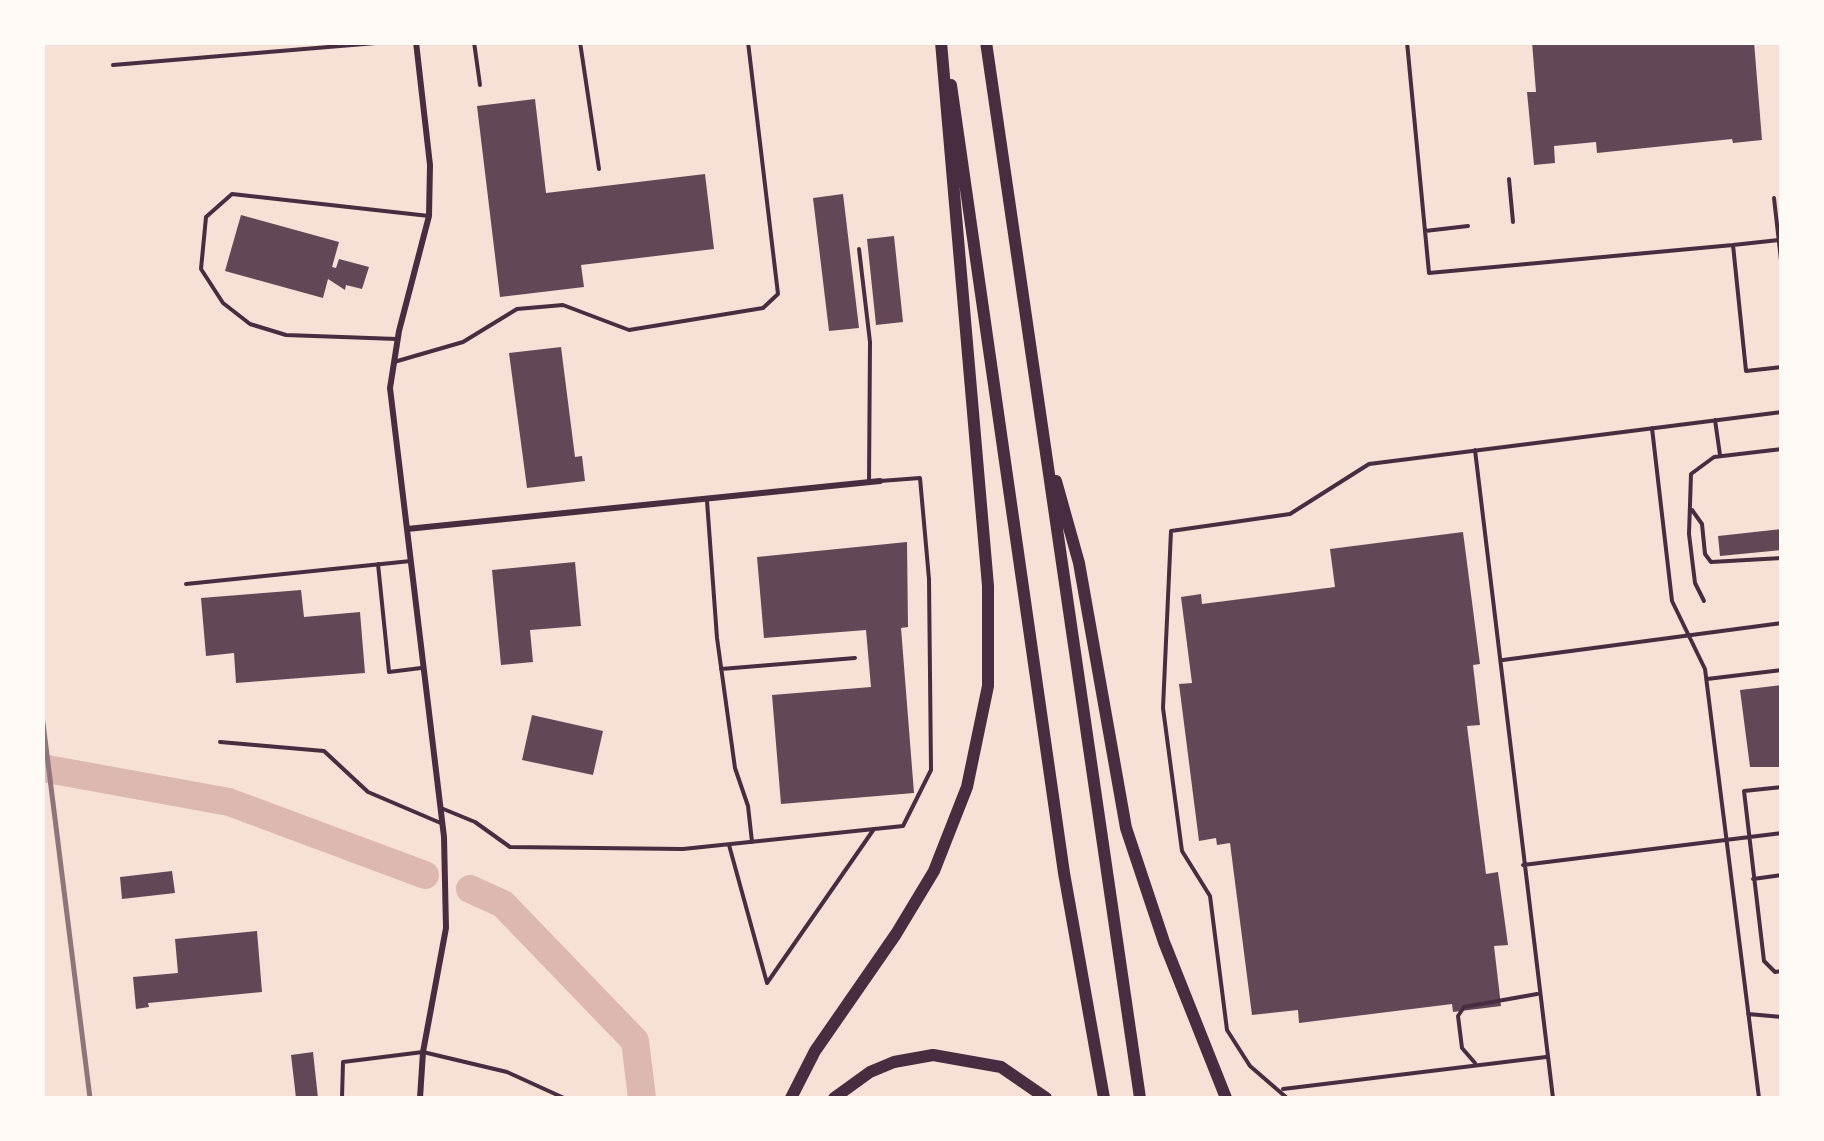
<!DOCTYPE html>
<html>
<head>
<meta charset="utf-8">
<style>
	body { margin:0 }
	#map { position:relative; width:1824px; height:1141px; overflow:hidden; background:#f7e1d7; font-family:Spectral,serif }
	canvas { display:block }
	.frame { position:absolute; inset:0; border:45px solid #fffaf5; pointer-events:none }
</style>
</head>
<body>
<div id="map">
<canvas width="1824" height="1141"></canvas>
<div class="frame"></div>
</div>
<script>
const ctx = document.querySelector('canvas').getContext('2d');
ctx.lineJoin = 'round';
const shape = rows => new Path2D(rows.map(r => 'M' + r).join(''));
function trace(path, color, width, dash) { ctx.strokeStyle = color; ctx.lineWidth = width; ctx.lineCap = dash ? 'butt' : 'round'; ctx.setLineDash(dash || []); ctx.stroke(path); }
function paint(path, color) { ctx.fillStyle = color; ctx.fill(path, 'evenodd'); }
const river = shape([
	[42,768,229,802,425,875],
	[470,889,503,904,635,1041,642,1098]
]);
const building = shape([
	[1532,42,1754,42,1762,140,1733,143,1732,139,1597,153,1596,142,1554,146,1555,163,1534,165,1527,92,1536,92],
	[535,99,546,193,705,174,714,249,581,265,584,287,500,297,477,106],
	[843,194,859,328,829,331,813,198],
	[241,215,339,242,332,267,336,268,339,259,369,267,362,289,346,285,345,290,328,279,323,298,225,271],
	[894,236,903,322,876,325,867,239],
	[561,347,575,457,582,456,585,481,527,488,509,353],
	[1782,529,1782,550,1720,556,1718,536],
	[1463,532,1480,664,1473,665,1480,725,1467,726,1486,874,1498,872,1508,945,1494,946,1501,1006,1453,1012,1452,1004,1299,1023,1298,1010,1252,1015,1230,843,1217,845,1216,838,1199,841,1179,684,1192,683,1181,597,1201,594,1202,604,1335,587,1330,549],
	[907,542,908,627,901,628,914,793,781,804,772,695,871,687,866,630,764,638,757,557],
	[575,562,581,626,530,630,533,662,501,665,492,570],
	[301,590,304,617,360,612,365,673,236,683,234,653,206,656,201,598],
	[1782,685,1782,767,1750,767,1740,690],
	[532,715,603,731,593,775,522,760],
	[172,871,175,893,122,899,120,877],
	[257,931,262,992,148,1003,149,1007,136,1009,133,977,178,973,175,939],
	[313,1052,318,1098,296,1098,291,1055]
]);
const service = shape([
	[474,42,480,85],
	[580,42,599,169],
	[1407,42,1429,273,1733,245],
	[113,65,388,42],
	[1509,179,1513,222],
	[1774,198,1782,269],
	[1425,231,1468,226],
	[1779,240,1733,245,1746,371,1782,367],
	[859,249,870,342,869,483],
	[397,339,286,335,250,324,223,303,201,269,206,217,232,194,429,216],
	[394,362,463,342,517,309,563,305,629,330,763,308,778,294,748,42],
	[1715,420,1720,455],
	[1652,428,1672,601,1705,669,1759,1098],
	[1475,450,1553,1098],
	[707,501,717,638,735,768,748,806,752,842],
	[1692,510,1702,524,1705,554,1711,562,1782,558],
	[378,564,389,672,421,668],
	[186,584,411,561],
	[1704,601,1695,583,1689,534,1691,474,1714,457,1782,449],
	[1503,660,1782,623],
	[721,669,855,658],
	[1707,679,1782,670],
	[220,742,324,751,368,792,443,824],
	[1782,787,1744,791,1764,961,1775,972,1782,971],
	[441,808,475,822,510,847,683,849,903,826,931,770,929,579,920,478,880,481],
	[729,845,767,983,874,829],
	[1523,865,1782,833],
	[1753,879,1782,875],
	[1748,1014,1782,1017],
	[1475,1063,1462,1048,1458,1016,1464,1007,1537,994],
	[1283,1089,1546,1057],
	[342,1098,343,1062,423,1052,507,1072,564,1098],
	[1287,1098,1250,1066,1227,1030,1210,896,1182,851,1163,708,1171,531,1290,514,1369,464,1782,412]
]);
const minor = shape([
	[416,42,430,165,429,216,399,331,390,388,444,837,446,928,423,1052,420,1098],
	[407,529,880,481]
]);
const motorway = shape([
	[986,42,1140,1098],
	[951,85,1064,873,1104,1098],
	[1056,481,1079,563,1126,828,1164,942,1226,1098],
	[791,1098,815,1051,896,934,934,871,967,787,988,686,988,586,941,42],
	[834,1098,870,1072,894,1062,933,1055,1001,1067,1046,1098]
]);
const rail = shape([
	[42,715,90,1098]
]);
trace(river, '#dcb8b0', 28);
paint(building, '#644757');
trace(service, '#4a2c40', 4);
trace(minor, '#4a2c40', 6);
trace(motorway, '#4a2c40', 12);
trace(rail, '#8f747c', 5);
</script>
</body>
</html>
